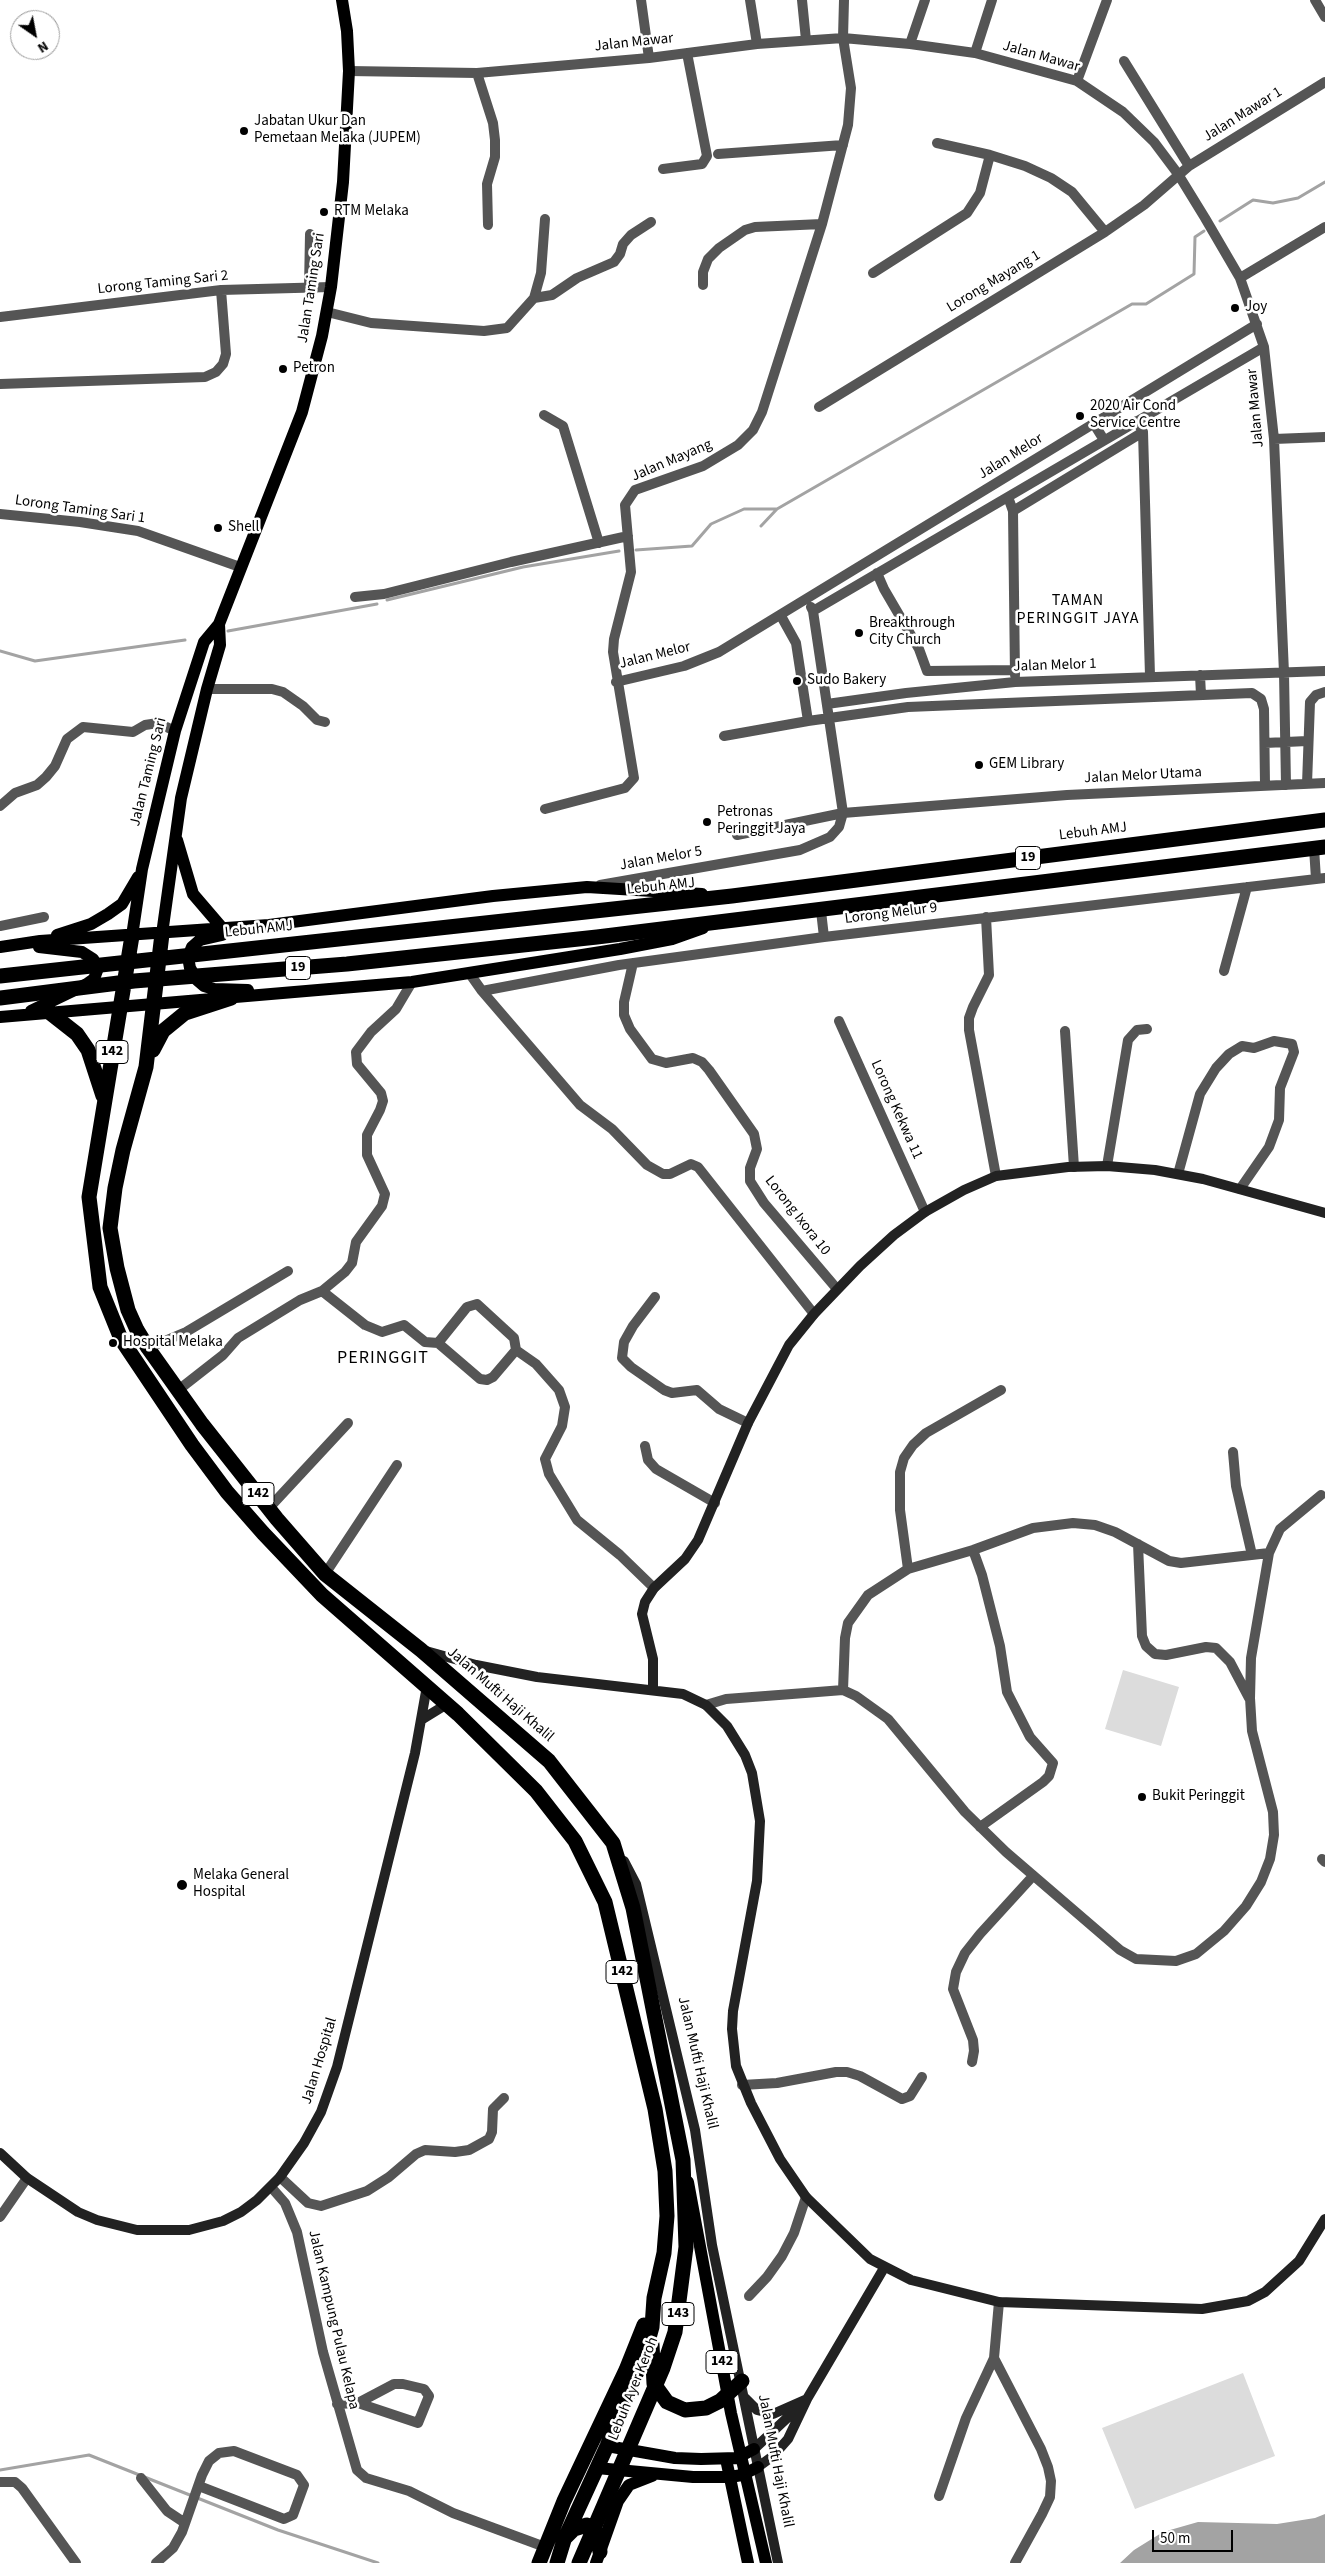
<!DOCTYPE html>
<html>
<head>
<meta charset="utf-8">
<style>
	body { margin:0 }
	#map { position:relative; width:1325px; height:2563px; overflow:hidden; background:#fff; font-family:"Source Sans 3",sans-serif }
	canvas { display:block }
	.north { position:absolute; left:10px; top:10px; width:50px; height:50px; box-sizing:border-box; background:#fff; border:1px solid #999; border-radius:50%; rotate:147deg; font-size:14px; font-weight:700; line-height:20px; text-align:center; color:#000 }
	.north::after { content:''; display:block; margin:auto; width:18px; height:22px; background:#000; clip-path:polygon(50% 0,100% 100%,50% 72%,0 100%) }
	.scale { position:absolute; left:1152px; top:2530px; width:81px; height:22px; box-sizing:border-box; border:2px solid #000; border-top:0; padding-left:6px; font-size:15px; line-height:18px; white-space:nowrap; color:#000; -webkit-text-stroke:4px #fff; paint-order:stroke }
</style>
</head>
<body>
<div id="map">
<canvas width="1325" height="2563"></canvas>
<div class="north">N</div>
<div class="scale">50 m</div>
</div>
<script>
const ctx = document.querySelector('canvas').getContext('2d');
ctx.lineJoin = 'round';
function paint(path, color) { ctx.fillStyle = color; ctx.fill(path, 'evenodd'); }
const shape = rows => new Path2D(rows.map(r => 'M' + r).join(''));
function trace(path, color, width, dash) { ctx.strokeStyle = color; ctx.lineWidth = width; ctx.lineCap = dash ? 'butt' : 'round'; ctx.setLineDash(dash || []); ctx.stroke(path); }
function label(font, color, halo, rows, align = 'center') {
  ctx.font = font + ' "Source Sans 3",sans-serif'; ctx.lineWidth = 5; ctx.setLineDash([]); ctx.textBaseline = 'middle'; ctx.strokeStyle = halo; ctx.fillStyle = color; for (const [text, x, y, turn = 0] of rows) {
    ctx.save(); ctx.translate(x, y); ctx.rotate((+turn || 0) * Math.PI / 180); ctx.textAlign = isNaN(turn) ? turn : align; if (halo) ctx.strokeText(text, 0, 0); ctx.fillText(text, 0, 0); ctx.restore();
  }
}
const green = shape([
	[1123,1670,1179,1687,1161,1746,1105,1729],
	[1243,2373,1275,2456,1135,2509,1102,2428]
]);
const water = shape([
	[1325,2514,1325,2563,1120,2563,1134,2550,1163,2532,1198,2522,1277,2524,1315,2518]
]);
const stream = shape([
	[1220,221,1253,200,1273,203,1298,198,1325,182],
	[761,526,777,509],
	[636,550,692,546,711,524,744,509,777,509,1132,304,1146,304,1194,274,1195,237,1204,231],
	[387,600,523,567,619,551],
	[228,631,377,604],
	[0,651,35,661,185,640],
	[0,2470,89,2455,278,2530,378,2563]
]);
const street = shape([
	[641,0,649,58],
	[750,0,757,44],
	[802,0,806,40],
	[1315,0,1325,17],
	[910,44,925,0],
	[975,53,992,0],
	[1124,61,1189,166],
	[349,71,477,73,649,58,757,44,843,38,910,44,975,53,1077,81,1123,112,1154,142,1178,174,1205,218,1240,278,1264,347,1274,439,1284,673,1286,785],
	[477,73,493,123,495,140,495,157,487,184,488,225],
	[1077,81,1107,0],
	[937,143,990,155,1025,166,1051,178,1072,192,1105,232],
	[718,154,843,145],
	[663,169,702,164,707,156,687,53],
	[873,273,967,213,980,193,990,155],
	[1240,278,1325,227],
	[703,285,703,272,708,259,719,248,745,230,755,227,822,224],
	[309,288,310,234],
	[534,298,552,295,577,278,614,262,620,254,623,244,631,235,651,222],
	[327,312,371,323,484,331,507,328,534,298,541,273,545,219],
	[0,317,221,290,331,287],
	[0,384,205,377,216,372,223,364,226,354,221,290],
	[819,407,1105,232,1144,205,1189,166,1325,82],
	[544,415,563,426,599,543],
	[1137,421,1143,432,1150,676],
	[1094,424,1104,440],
	[1274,439,1325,437],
	[1008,497,1013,511,1015,675],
	[1013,511,1143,432],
	[0,514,80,522,138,531,240,567],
	[877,573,884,589,919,649,927,671,1015,670],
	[355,597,384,594,511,562,628,536],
	[813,611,1264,347],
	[781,616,796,643,808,721],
	[1200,675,1201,695],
	[616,682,684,666,719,652,1257,324],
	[207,689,272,689,283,692,303,706,317,720,325,722],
	[827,704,906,693,1015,682,1325,671],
	[724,736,808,721,908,707,1252,693,1261,699,1264,709,1265,785],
	[1265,743,1307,741],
	[1307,784,1310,702,1316,695,1325,692],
	[0,806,15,793,37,785,46,777,55,766,67,739,83,727,133,732,145,725,158,723,175,731],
	[545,809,625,788,634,778,613,652,614,639,631,572,625,505,635,490,703,466,738,445,753,430,762,412,822,224,848,125,851,88,843,38,844,0],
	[737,835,843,813,1067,795,1325,783],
	[1314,848,1316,879],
	[600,885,800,850,830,837,839,827,843,813,813,611,811,607],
	[821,911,824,937],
	[986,917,989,975,973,1007,969,1018,969,1030,996,1176],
	[0,926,44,917],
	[633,963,624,1002,624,1015,630,1029,652,1059,666,1063,693,1058,702,1062,709,1070,754,1134,757,1149,750,1168,750,1181,764,1203,837,1289],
	[1224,971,1247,887],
	[470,974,482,991,619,965,824,937,1325,878],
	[482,991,580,1105,612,1129,647,1165,663,1174,670,1174,691,1164,698,1167,814,1314],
	[839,1021,925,1212],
	[1065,1031,1074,1167],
	[1107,1166,1128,1040,1137,1030,1147,1029],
	[1178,1174,1200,1094,1216,1068,1229,1054,1242,1046,1254,1048,1274,1041,1292,1044,1294,1052,1280,1088,1279,1120,1269,1147,1240,1189],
	[322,1291,365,1325,382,1332,404,1325,425,1342,438,1343,480,1379,487,1380,493,1377,516,1350,536,1364,559,1390,565,1407,562,1426,545,1459,549,1474,577,1520,620,1555,654,1588],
	[655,1297,633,1326,624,1342,622,1358,631,1367,664,1390,672,1393,697,1390,719,1409,748,1423],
	[438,1343,467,1307,477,1304,514,1338,516,1350],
	[148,1348,186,1332,288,1271],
	[177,1391,223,1355,238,1338,300,1300,322,1291,345,1272,352,1263,356,1242,382,1206,385,1194,367,1155,367,1135,380,1110,383,1101,381,1093,357,1064,356,1052,371,1032,396,1009,412,982],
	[645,1446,648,1460,656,1469,715,1503],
	[1233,1452,1236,1486,1252,1555],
	[269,1508,348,1423],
	[1138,1544,1142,1636,1146,1646,1155,1654,1166,1655,1206,1647,1216,1648,1230,1662,1249,1698],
	[973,1550,982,1575,1000,1646,1007,1692,1030,1737,1053,1763,1049,1776,1043,1782,980,1827],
	[908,1569,900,1510,900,1472,904,1458,913,1445,926,1433,1001,1390],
	[325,1574,397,1465],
	[843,1690,845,1638,848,1623,868,1595,908,1569,973,1550,1033,1528,1073,1523,1095,1525,1115,1532,1169,1561,1181,1563,1269,1553],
	[706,1705,726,1699,805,1693,843,1690,856,1696,888,1719,965,1812,1006,1852,1120,1950,1136,1959,1176,1961,1196,1954,1224,1931,1246,1906,1261,1882,1270,1859,1274,1835,1273,1812,1252,1731,1250,1698,1251,1658,1269,1553,1280,1529,1321,1495],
	[1322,1859,1325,1862],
	[972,2062,974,2051,973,2040,953,1989,956,1972,965,1953,980,1934,1033,1876],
	[742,2085,777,2083,836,2072,847,2072,860,2076,902,2099,910,2096,922,2077],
	[280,2177,308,2203,321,2206,367,2191,389,2177,416,2154,425,2150,455,2152,469,2150,489,2139,492,2132,493,2109,504,2098],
	[271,2187,285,2203,297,2232,323,2352,357,2470,366,2478,409,2491,453,2513,545,2547],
	[0,2217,27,2178],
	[749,2296,767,2277,782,2256,794,2233,806,2197],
	[994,2358,1041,2449,1048,2467,1051,2481,1050,2497,1042,2514,1015,2563],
	[337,2404,358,2403,394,2384,403,2384,424,2389,429,2396,418,2423,358,2403],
	[141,2478,167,2511,185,2523],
	[0,2482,15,2482,22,2488,76,2563],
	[939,2496,966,2418,994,2358,999,2302],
	[156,2563,173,2548,182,2532,202,2475,209,2461,219,2453,234,2451,297,2475,304,2485,293,2515,284,2519,199,2486]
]);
const secondary = shape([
	[426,1651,476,1665,537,1677,683,1694,706,1705,727,1726,745,1755,752,1773,760,1821,757,1881,733,2011,732,2029,736,2066,751,2103,780,2159,806,2197,870,2259,911,2280,999,2302,1202,2309,1248,2301,1265,2292,1299,2261,1325,2219],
	[653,1689,653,1659,642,1614,645,1602,654,1588,685,1559,698,1540,748,1423,789,1345,814,1314,860,1266,894,1235,925,1212,964,1190,996,1176,1068,1167,1107,1166,1155,1170,1203,1179,1325,1213],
	[421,1720,447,1704],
	[624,1861,636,1884,695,2130,712,2245,778,2563],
	[0,2153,27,2178,78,2212,97,2220,137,2230,189,2230,223,2221,241,2212,257,2200,280,2177,304,2143,321,2112,337,2067,415,1753,427,1686],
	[745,2398,757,2410,773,2414,807,2399],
	[754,2449,801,2405],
	[758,2467,773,2456,788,2439,807,2399,884,2268]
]);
const primary = shape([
	[177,840,193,894,223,929],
	[162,934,181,798,207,689,220,645,219,624],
	[57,935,91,924,108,914,122,904,138,877],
	[222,935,200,940,192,947,188,957,190,968,197,980,204,986,214,989,248,990],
	[132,936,142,869,175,731,204,642,219,624,302,412,322,336,331,287,343,182,349,71,347,31,342,0],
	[0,947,40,941,269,925,493,896,587,887,702,894],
	[31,1011,87,984,94,979,98,968,93,959,82,952,39,947],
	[0,1017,412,982,620,949,672,939,703,928],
	[688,2182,731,2413,766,2563],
	[607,2446,675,2458,701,2459,737,2458,754,2449],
	[726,2459,748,2563],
	[597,2468,693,2477,730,2477,742,2475,758,2467],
	[596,2563,618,2501,629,2485,652,2476]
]);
const highway = shape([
	[162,934,146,1067,123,1150,115,1188,110,1228,117,1268,128,1310,137,1330,148,1348,202,1424,277,1519,325,1574,421,1650,549,1761,613,1843,633,1908,683,2160,686,2247,675,2332,663,2368,579,2563],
	[132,936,89,1197,100,1287,121,1339,192,1445,227,1492,263,1533,322,1595,458,1714,536,1791,575,1841,605,1902,655,2109,665,2171,667,2216,664,2253,654,2298,652,2327,645,2352,607,2446,564,2540,557,2563],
	[0,976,732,896,1325,820],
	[0,998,134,981,347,964,597,937,1325,847],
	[49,1012,77,1034,88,1050,103,1096],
	[153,1050,163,1031,185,1013,231,998],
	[652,2344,654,2384,667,2402,685,2410,706,2408,720,2401,742,2381],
	[566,2537,574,2529,587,2525,598,2534,600,2552],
	[539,2563,564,2501,626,2370,644,2325]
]);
const markers = [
	[244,131,5,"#000"],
	[324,212,5,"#000"],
	[1235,308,5,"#000"],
	[283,369,5,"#000"],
	[1080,416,5,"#000"],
	[218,528,5,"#000"],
	[859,633,5,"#000"],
	[797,681,5,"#000"],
	[979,765,5,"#000"],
	[707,822,5,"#000"],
	[113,1343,5,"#000"],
	[1142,1797,5,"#000"],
	[182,1885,6,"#000"]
];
const shields = [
	[1028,858,25],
	[298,968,25],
	[112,1052,32],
	[258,1494,32],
	[622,1972,32],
	[678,2314,32],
	[722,2362,32]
];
const shieldNames = [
	["19",1028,858],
	["19",298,968],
	["142",112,1052],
	["142",258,1494],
	["142",622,1972],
	["143",678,2314],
	["142",722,2362]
];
const streetNames = [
	["Jalan Mawar",634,43,-6],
	["Jalan Mawar",1041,57,16],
	["Jalan Mawar 1",1243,115,-32],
	["Lorong Mayang 1",994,282,-31],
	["Lorong Taming Sari 2",163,283,-6],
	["Jalan Taming Sari",312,288,-81],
	["Jalan Mawar",1256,408,-95],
	["Jalan Melor",1011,457,-32],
	["Jalan Mayang",672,461,-23],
	["Lorong Taming Sari 1",80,510,8],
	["Jalan Melor",655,656,-14],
	["Jalan Melor 1",1055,666,-2],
	["Jalan Taming Sari",149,772,-76],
	["Jalan Melor Utama",1143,776,-3],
	["Lebuh AMJ",1093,832,-7],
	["Jalan Melor 5",661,859,-10],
	["Lebuh AMJ",661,887,-6],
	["Lorong Melur 9",891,914,-7],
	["Lebuh AMJ",259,930,-6],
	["Lorong Kekwa 11",896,1110,66],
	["Lorong Ixora 10",797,1216,52],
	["Jalan Mufti Haji Khalil",500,1695,41],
	["Jalan Hospital",320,2061,-73],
	["Jalan Mufti Haji Khalil",697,2063,77],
	["Jalan Kampung Pulau Kelapa",333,2320,77],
	["Lebuh Ayer Keroh",634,2389,-68],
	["Jalan Mufti Haji Khalil",775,2461,79]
];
const poiNames = [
	["Jabatan Ukur Dan",254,122],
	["Pemetaan Melaka (JUPEM)",254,139],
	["RTM Melaka",334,212],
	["Joy",1245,308],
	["Petron",293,369],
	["2020 Air Cond",1090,407],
	["Service Centre",1090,424],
	["Shell",228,528],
	["Breakthrough",869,624],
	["City Church",869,641],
	["Sudo Bakery",807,681],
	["GEM Library",989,765],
	["Petronas",717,813],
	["Peringgit Jaya",717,830],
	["Hospital Melaka",123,1343],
	["Bukit Peringgit",1152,1797],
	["Melaka General",193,1876],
	["Hospital",193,1893]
];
const neighbourhoodNames = [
	["TAMAN",1078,601],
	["PERINGGIT JAYA",1078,619]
];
const quarterNames = [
	["PERINGGIT",383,1359]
];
paint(green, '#dcdcdc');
paint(water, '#a3a3a3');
trace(stream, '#a3a3a3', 3);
trace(street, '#555', 10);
trace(secondary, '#222', 10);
trace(primary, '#000', 12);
trace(highway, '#000', 15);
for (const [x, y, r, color] of markers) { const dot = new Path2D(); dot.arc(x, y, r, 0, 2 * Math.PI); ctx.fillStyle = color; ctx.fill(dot); trace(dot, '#fff', 2); }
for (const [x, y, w] of shields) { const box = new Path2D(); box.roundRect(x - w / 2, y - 11.5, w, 23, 4); ctx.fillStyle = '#fff'; ctx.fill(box); trace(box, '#000', 1); }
label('bold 14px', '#000', null, shieldNames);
label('15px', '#000', '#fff', streetNames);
label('15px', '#000', '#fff', poiNames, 'left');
ctx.letterSpacing = '1px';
label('16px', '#000', '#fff', neighbourhoodNames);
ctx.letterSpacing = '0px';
ctx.letterSpacing = '1px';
label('18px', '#000', '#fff', quarterNames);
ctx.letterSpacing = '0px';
</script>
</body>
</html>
